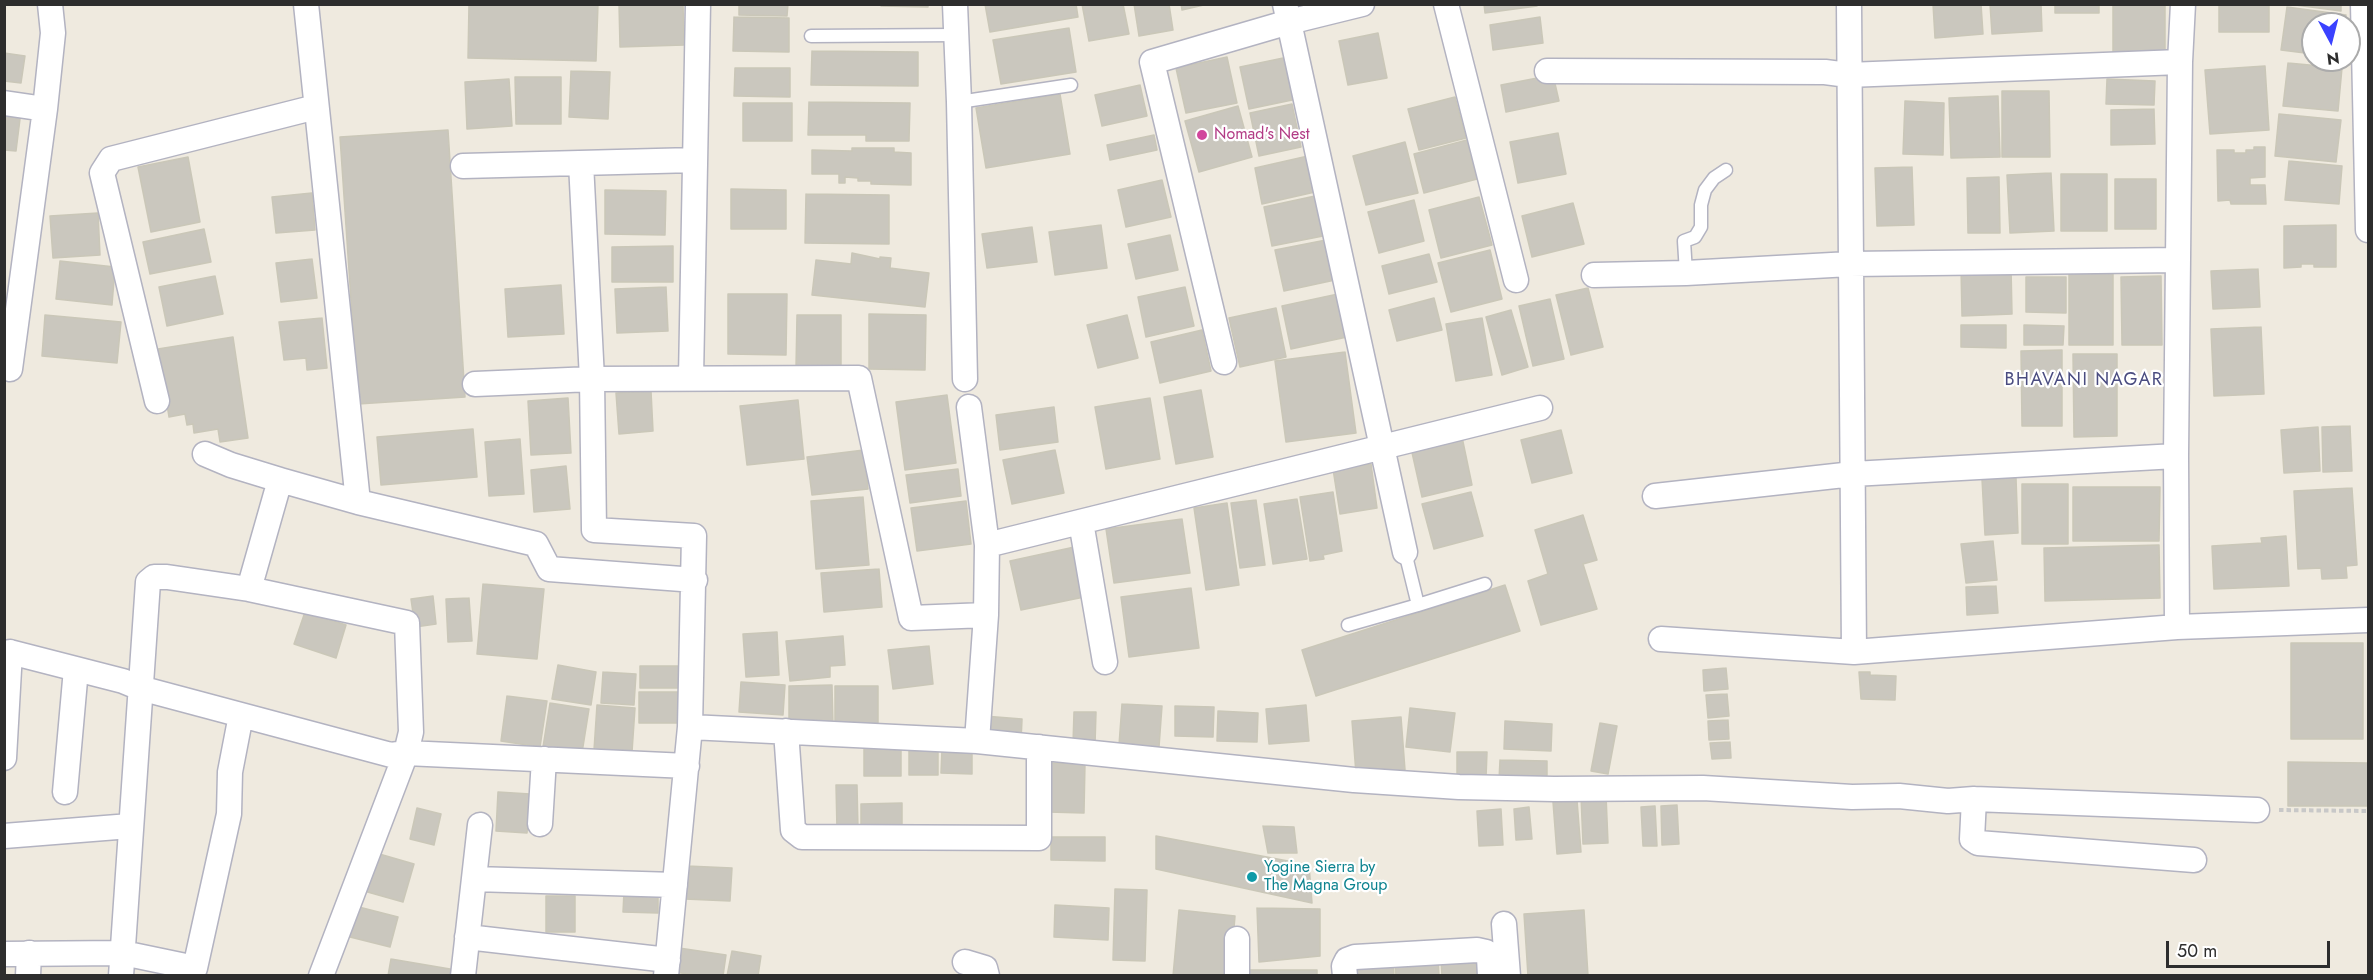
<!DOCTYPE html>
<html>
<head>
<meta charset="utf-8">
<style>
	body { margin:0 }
	#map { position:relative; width:2373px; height:980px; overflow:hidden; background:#efeadf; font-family:Jost,sans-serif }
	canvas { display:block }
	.frame { position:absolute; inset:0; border:6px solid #2d2d2d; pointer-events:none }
	.north { position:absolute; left:2301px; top:12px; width:60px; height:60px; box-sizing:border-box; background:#fff; border:2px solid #ababab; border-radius:50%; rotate:173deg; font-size:16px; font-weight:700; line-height:24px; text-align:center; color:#2d2d2d }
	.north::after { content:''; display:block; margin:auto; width:21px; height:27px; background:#3b42ff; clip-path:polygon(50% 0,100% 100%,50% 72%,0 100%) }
	.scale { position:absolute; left:2166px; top:941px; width:164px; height:27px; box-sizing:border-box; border:3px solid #2d2d2d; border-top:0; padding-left:8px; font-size:18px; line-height:21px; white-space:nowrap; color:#2d2d2d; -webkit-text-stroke:4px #fff; paint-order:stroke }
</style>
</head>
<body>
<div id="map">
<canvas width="2373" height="980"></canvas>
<div class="frame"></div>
<div class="north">N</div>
<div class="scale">50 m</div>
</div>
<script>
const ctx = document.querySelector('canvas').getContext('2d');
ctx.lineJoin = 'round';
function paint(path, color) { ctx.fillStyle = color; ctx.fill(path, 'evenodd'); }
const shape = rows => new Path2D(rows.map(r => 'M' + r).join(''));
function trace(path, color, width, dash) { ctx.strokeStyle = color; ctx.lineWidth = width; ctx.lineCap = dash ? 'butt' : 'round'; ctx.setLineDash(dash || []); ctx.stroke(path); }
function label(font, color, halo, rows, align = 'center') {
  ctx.font = font + ' Jost,sans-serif'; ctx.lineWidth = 4.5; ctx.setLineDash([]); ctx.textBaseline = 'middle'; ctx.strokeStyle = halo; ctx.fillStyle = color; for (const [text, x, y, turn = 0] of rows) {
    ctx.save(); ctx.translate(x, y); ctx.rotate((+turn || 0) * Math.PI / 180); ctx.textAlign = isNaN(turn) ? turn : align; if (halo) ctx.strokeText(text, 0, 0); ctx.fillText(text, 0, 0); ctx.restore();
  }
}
const building = shape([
	[469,4,598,4,596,61,468,58,469,4],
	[619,4,683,4,684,45,620,47,619,4],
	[739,4,788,4,787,16,739,15,739,4],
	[881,4,928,4,928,7,881,6,881,4],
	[985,4,1076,4,1078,17,990,32,985,4],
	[1082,4,1123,4,1129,34,1089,41,1082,4],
	[1134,4,1169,4,1173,30,1139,36,1134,4],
	[1181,4,1208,4,1182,10,1181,4],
	[1484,4,1537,4,1537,6,1485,13,1484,4],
	[1933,4,1981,4,1983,34,1935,38,1933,4],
	[1990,4,2041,4,2042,31,1992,34,1990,4],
	[2055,4,2099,4,2099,13,2055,13,2055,4],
	[2113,4,2165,4,2165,57,2113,57,2113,4],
	[2219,4,2269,4,2269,32,2219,32,2219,4],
	[2288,4,2341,4,2341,11,2288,4],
	[2287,7,2346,15,2345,24,2313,24,2313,54,2281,50,2287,7],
	[734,17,789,18,789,52,733,51,734,17],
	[1540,17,1543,43,1493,50,1490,25,1540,17],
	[1069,28,1076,72,1001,84,993,40,1069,28],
	[1378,33,1387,78,1348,85,1339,41,1378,33],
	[812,51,918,52,918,86,811,85,812,51],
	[4,53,25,56,21,83,4,81,4,53],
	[1227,57,1237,103,1186,113,1176,68,1227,57],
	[1288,57,1297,99,1249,109,1240,67,1288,57],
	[2288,63,2342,68,2338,111,2283,106,2288,63],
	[2265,66,2269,130,2210,134,2205,70,2265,66],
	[735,68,790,68,790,97,734,96,735,68],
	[571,71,610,72,608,119,569,117,571,71],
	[1553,75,1559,101,1506,112,1501,85,1553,75],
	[515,77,561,77,561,124,516,124,515,77],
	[509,79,512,126,467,129,465,82,509,79],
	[2107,79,2155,81,2154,105,2106,104,2107,79],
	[1140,85,1147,116,1102,126,1095,95,1140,85],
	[2002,91,2049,91,2050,157,2002,157,2002,91],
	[1060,94,1070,154,986,168,976,108,1060,94],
	[1998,96,2000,157,1951,158,1949,98,1998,96],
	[1455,97,1466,138,1419,150,1408,109,1455,97],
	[1905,101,1944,103,1943,155,1903,154,1905,101],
	[809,102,910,103,909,141,866,141,866,135,808,135,809,102],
	[743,103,792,103,792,141,743,141,743,103],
	[1292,104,1301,147,1259,156,1250,113,1292,104],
	[1238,106,1252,157,1199,172,1185,121,1238,106],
	[4,109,21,111,16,151,4,150,4,109],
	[2154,109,2155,144,2111,145,2111,110,2154,109],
	[2279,114,2341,120,2336,162,2275,156,2279,114],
	[448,130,465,397,358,404,340,137,448,130],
	[1558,133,1566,174,1518,183,1510,142,1558,133],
	[1154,135,1157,150,1110,160,1107,145,1154,135],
	[1467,140,1477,179,1424,193,1414,154,1467,140],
	[1405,142,1418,193,1366,205,1353,156,1405,142],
	[2254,147,2265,147,2265,177,2250,178,2250,185,2265,185,2266,204,2231,204,2230,200,2218,201,2217,150,2234,150,2234,153,2246,153,2246,150,2254,150,2254,147],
	[852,148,894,148,894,152,911,153,911,185,871,184,871,181,858,181,858,178,845,177,845,183,839,183,839,174,812,174,812,150,852,151,852,148],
	[1308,156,1315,192,1262,204,1255,168,1308,156],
	[188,157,200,222,151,232,138,167,188,157],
	[2289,161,2342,166,2339,204,2285,200,2289,161],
	[1912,167,1914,225,1877,226,1875,168,1912,167],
	[2051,173,2054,231,2010,233,2007,175,2051,173],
	[2061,174,2107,174,2107,231,2061,231,2061,174],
	[1999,177,2000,233,1968,233,1967,178,1999,177],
	[2115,179,2156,179,2156,229,2115,229,2115,179],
	[1162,180,1171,217,1126,227,1118,190,1162,180],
	[731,189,786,190,786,229,731,229,731,189],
	[605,190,666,191,665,235,605,234,605,190],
	[312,193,315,230,276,233,272,197,312,193],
	[806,194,889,195,889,244,805,243,806,194],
	[1315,196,1323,236,1272,246,1264,207,1315,196],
	[1479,197,1492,245,1441,258,1429,210,1479,197],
	[1414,200,1424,241,1379,253,1368,212,1414,200],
	[1573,203,1584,244,1532,257,1522,216,1573,203],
	[98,213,100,255,53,258,50,216,98,213],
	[1101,225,1107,268,1055,275,1049,232,1101,225],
	[2336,225,2336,267,2314,267,2314,264,2301,264,2301,267,2284,268,2284,226,2336,225],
	[1032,227,1037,262,987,268,982,234,1032,227],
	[204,229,211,262,150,274,143,242,204,229],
	[1170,235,1178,270,1136,279,1128,244,1170,235],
	[1326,240,1335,280,1284,291,1275,250,1326,240],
	[673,246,673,282,612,282,612,247,673,246],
	[1490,250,1502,299,1451,312,1438,263,1490,250],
	[852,253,880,259,880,257,891,258,890,268,929,273,925,307,812,295,816,260,851,264,852,253],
	[1429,254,1437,282,1389,294,1382,266,1429,254],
	[312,259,317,298,281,302,276,263,312,259],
	[60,261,115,267,112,305,56,299,60,261],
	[2011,267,2012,314,1962,316,1961,268,2011,267],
	[2258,269,2260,307,2213,309,2211,271,2258,269],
	[2113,272,2113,345,2069,345,2069,273,2113,272],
	[215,276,223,314,167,326,159,287,215,276],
	[2161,276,2162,345,2122,345,2121,277,2161,276],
	[2026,277,2066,277,2066,313,2026,312,2026,277],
	[561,285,564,334,508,337,505,289,561,285],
	[666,287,668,331,617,333,615,289,666,287],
	[1185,287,1194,326,1146,337,1138,297,1185,287],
	[1588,288,1603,347,1571,355,1556,295,1588,288],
	[728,294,787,294,786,355,728,354,728,294],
	[1338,294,1347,337,1291,349,1282,306,1338,294],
	[1434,298,1442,330,1397,341,1389,310,1434,298],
	[1550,299,1564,359,1533,366,1519,306,1550,299],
	[1276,308,1286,357,1240,367,1229,318,1276,308],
	[1511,310,1528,367,1502,375,1486,317,1511,310],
	[869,314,926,315,925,370,869,369,869,314],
	[45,315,121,322,117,363,42,356,45,315],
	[797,315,841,315,841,367,796,367,797,315],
	[1127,315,1138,358,1098,368,1087,325,1127,315],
	[322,318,327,368,307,370,306,358,284,360,279,322,322,318],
	[1482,318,1492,375,1456,381,1446,324,1482,318],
	[1961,325,2006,325,2006,348,1961,347,1961,325],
	[2024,325,2064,326,2063,345,2024,345,2024,325],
	[2261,327,2264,394,2214,396,2211,329,2261,327],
	[1202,330,1211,371,1160,383,1151,342,1202,330],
	[233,337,248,438,220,442,218,429,194,433,193,424,187,425,185,414,169,417,158,349,233,337],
	[2062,350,2062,426,2022,426,2021,351,2062,350],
	[1345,352,1356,433,1286,442,1275,361,1345,352],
	[2073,354,2117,354,2117,436,2074,437,2073,354],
	[1201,390,1213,457,1176,464,1164,397,1201,390],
	[651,391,653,431,619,434,616,393,651,391],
	[947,395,956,463,905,470,896,402,947,395],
	[568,398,571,453,531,455,528,401,568,398],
	[1150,398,1160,459,1106,469,1095,407,1150,398],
	[798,400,804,459,747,465,740,406,798,400],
	[1054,407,1058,442,1000,450,996,415,1054,407],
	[2350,426,2352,471,2323,472,2322,427,2350,426],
	[2318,427,2320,471,2284,473,2281,430,2318,427],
	[473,429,477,477,381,485,377,437,473,429],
	[1561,430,1572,473,1532,483,1521,440,1561,430],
	[1462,437,1472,485,1422,497,1411,448,1462,437],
	[520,439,524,494,489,496,485,442,520,439],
	[864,450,868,489,812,495,807,457,864,450],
	[1055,450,1064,493,1012,504,1003,460,1055,450],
	[1371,464,1377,508,1340,514,1333,469,1371,464],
	[566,466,570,509,534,512,531,470,566,466],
	[958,469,961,496,910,503,906,475,958,469],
	[2016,478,2018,533,1985,535,1982,479,2016,478],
	[2022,484,2068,484,2068,544,2022,544,2022,484],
	[2073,487,2160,487,2159,541,2073,541,2073,487],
	[2352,488,2357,565,2346,566,2347,578,2322,579,2321,568,2298,569,2294,491,2352,488],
	[1333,492,1342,551,1323,555,1324,559,1310,561,1300,497,1333,492],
	[1471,492,1483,536,1434,549,1422,504,1471,492],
	[863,497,869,565,816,569,811,501,863,497],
	[1297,499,1307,559,1273,564,1264,504,1297,499],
	[1256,500,1265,565,1240,568,1231,503,1256,500],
	[966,501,971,544,917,551,911,508,966,501],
	[1227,503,1239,585,1206,590,1194,508,1227,503],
	[1583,515,1597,560,1583,564,1597,609,1541,625,1528,581,1548,574,1535,530,1583,515],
	[1182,519,1190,573,1114,583,1106,529,1182,519],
	[2286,536,2289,586,2214,589,2212,546,2262,543,2261,538,2286,536],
	[1993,541,1997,580,1966,583,1961,544,1993,541],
	[2159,545,2160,598,2045,601,2044,548,2159,545],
	[1079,546,1089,596,1021,610,1010,561,1079,546],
	[879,569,882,607,824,612,821,573,879,569],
	[483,584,544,589,537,659,477,654,483,584],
	[1505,585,1520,631,1316,696,1302,650,1505,585],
	[1996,586,1998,613,1967,615,1966,587,1996,586],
	[1191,588,1199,648,1129,657,1121,597,1191,588],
	[433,596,436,624,415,627,411,599,433,596],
	[469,598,472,641,448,642,446,599,469,598],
	[305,612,346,625,336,658,294,644,305,612],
	[777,632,779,675,746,677,743,634,777,632],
	[843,636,845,665,830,666,830,677,790,681,786,641,843,636],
	[2291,643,2363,643,2363,739,2291,739,2291,643],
	[929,646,933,684,893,689,888,650,929,646],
	[558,665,596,672,591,705,552,699,558,665],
	[640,666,683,666,683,688,640,688,640,666],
	[1726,668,1728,689,1704,691,1703,670,1726,668],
	[603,672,636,674,634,705,601,703,603,672],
	[1859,672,1870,672,1870,675,1896,676,1895,700,1861,699,1859,672],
	[741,682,785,685,783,715,739,712,741,682],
	[832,685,833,726,789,727,789,686,832,685],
	[835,686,878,686,878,730,835,731,835,686],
	[639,692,681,692,680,723,639,723,639,692],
	[1727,694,1729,716,1708,718,1706,695,1727,694],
	[507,696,547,701,540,747,501,741,507,696],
	[550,703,589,709,582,753,543,747,550,703],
	[1122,704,1162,706,1159,747,1119,745,1122,704],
	[597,705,635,708,632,752,594,750,597,705],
	[1306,705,1309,741,1269,744,1266,709,1306,705],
	[1175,706,1214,707,1213,737,1175,736,1175,706],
	[1410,708,1455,713,1450,752,1406,747,1410,708],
	[1218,711,1258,713,1257,742,1217,741,1218,711],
	[1074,712,1096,712,1095,745,1073,744,1074,712],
	[984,716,1022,719,1021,742,982,739,984,716],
	[1401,717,1405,770,1356,774,1352,721,1401,717],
	[1728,720,1729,739,1709,740,1708,721,1728,720],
	[1505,721,1552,724,1551,751,1504,749,1505,721],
	[1600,723,1617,726,1608,774,1591,771,1600,723],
	[864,741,901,741,901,776,864,776,864,741],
	[1730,742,1731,758,1712,759,1710,743,1730,742],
	[909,744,938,744,938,775,909,775,909,744],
	[942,749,972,749,972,774,941,773,942,749],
	[1457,752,1487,752,1486,778,1457,777,1457,752],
	[1500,760,1547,761,1547,781,1499,780,1500,760],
	[2288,762,2368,763,2368,806,2288,806,2288,762],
	[1049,763,1085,763,1084,813,1048,812,1049,763],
	[836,785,857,785,858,830,837,830,836,785],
	[498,792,530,794,527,833,496,831,498,792],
	[1606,795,1608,843,1583,844,1581,796,1606,795],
	[1577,800,1581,852,1557,854,1553,802,1577,800],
	[902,803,902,833,861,834,861,804,902,803],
	[1677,805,1679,844,1662,845,1661,806,1677,805],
	[1655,806,1657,846,1643,846,1641,807,1655,806],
	[1529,807,1532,839,1516,840,1514,809,1529,807],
	[417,808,441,814,434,845,410,839,417,808],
	[1501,809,1503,845,1479,846,1477,811,1501,809],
	[1263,826,1294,827,1297,853,1268,853,1263,826],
	[1156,836,1309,865,1312,903,1156,869,1156,836],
	[1051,837,1105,837,1105,861,1051,860,1051,837],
	[369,851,414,864,403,902,357,889,369,851],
	[687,866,732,868,730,901,685,899,687,866],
	[1115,889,1147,890,1145,961,1113,960,1115,889],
	[624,892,658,893,658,913,623,912,624,892],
	[546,896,575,896,575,932,546,932,546,896],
	[351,905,398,917,390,947,342,935,351,905],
	[1055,905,1109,908,1108,940,1054,937,1055,905],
	[1257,908,1320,909,1320,956,1259,962,1257,908],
	[1179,910,1235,916,1230,976,1173,976,1179,910],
	[1584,910,1588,976,1528,976,1524,914,1584,910],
	[679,948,726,955,723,976,700,976,675,972,679,948],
	[732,951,761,956,758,976,727,976,732,951],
	[1438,957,1439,976,1396,976,1395,960,1438,957],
	[1483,957,1484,976,1442,976,1441,960,1483,957],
	[391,959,456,970,455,976,388,976,391,959],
	[1393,959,1394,976,1349,976,1349,962,1393,959],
	[1248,970,1317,970,1317,976,1249,976,1248,970]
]);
const path = shape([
	[2279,810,2368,811]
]);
const service = shape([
	[811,36,956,35],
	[959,102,1071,85],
	[1686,273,1684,241,1695,237,1701,227,1701,205,1705,190,1714,178,1726,170],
	[1418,605,1485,584],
	[1348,625,1418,605,1405,552]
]);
const minor = shape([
	[306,4,358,502],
	[955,4,959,102,965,379],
	[1285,4,1405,552],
	[1446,4,1516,280],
	[1849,4,1854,652],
	[2363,4,2368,230],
	[1547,71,1825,72,1848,75,2180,62],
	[4,103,45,109],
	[581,163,592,379,594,530,694,536,690,727,666,976],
	[463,166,695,160],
	[1594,275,1686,273,1850,264,2178,260],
	[1224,362,1152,62,1289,22,1362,4],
	[10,369,45,109,53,33,50,4],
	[691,378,698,4],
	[475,384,592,379,859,378,911,618,986,615],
	[157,401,102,173,111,159,316,107],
	[205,454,231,465,280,480],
	[1655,496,1853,474,2176,456],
	[1081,522,1105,662],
	[987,545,1540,408],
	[249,589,280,480,358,502,536,544,549,569,695,580],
	[2177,627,2176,456,2180,62,2183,4],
	[1661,639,1854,652,2177,627,2368,620],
	[4,653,10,652,123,681,140,688,391,755,406,753,687,766],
	[690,727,977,741,986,615,987,545,969,407],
	[786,731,793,830,802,837,1039,838,1039,747],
	[977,741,1354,780,1459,787,1554,789,1703,788,1852,797,1899,796,1948,801,1974,799,2257,810],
	[4,758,10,652],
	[65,792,76,669],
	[1974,799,1972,839,1978,843,2194,860],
	[540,824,544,759],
	[4,836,130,826],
	[474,879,675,885],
	[1504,924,1508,976],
	[467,937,668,960],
	[4,954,123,953,195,968,229,814,230,772,241,715],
	[965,962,985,968,987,976],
	[28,976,29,953],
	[121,976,148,582,154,577,167,577,249,589,407,623,411,732,406,753,321,976],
	[463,976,480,825],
	[1237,976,1237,939],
	[1345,976,1344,966,1347,960,1355,957,1477,950,1486,952,1489,957,1490,976]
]);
const markers = [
	[1202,135,6,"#d1479c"],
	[1252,877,6,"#0f9aa8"]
];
const hotelNames = [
	["Nomad's Nest",1214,135]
];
const cultureNames = [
	["Yogine Sierra by",1264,868],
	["The Magna Group",1264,886]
];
const neighbourhoodNames = [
	["BHAVANI NAGAR",2084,381]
];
paint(building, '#cac7be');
trace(building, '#cac7b8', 1.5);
trace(service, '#b3b3c1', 15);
trace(minor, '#b3b3c1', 27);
trace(path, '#c8c8c8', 4, [4.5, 3]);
trace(service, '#fff', 12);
trace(minor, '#fff', 24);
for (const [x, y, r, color] of markers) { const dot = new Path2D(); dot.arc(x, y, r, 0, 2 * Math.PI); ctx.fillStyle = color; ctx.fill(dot); trace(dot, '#fff', 2); }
label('16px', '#b23c85', '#fff', hotelNames, 'left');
label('16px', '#0d838f', '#fff', cultureNames, 'left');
ctx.letterSpacing = '1.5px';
label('18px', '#4a4c80', '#fff', neighbourhoodNames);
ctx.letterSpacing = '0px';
</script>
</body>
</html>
